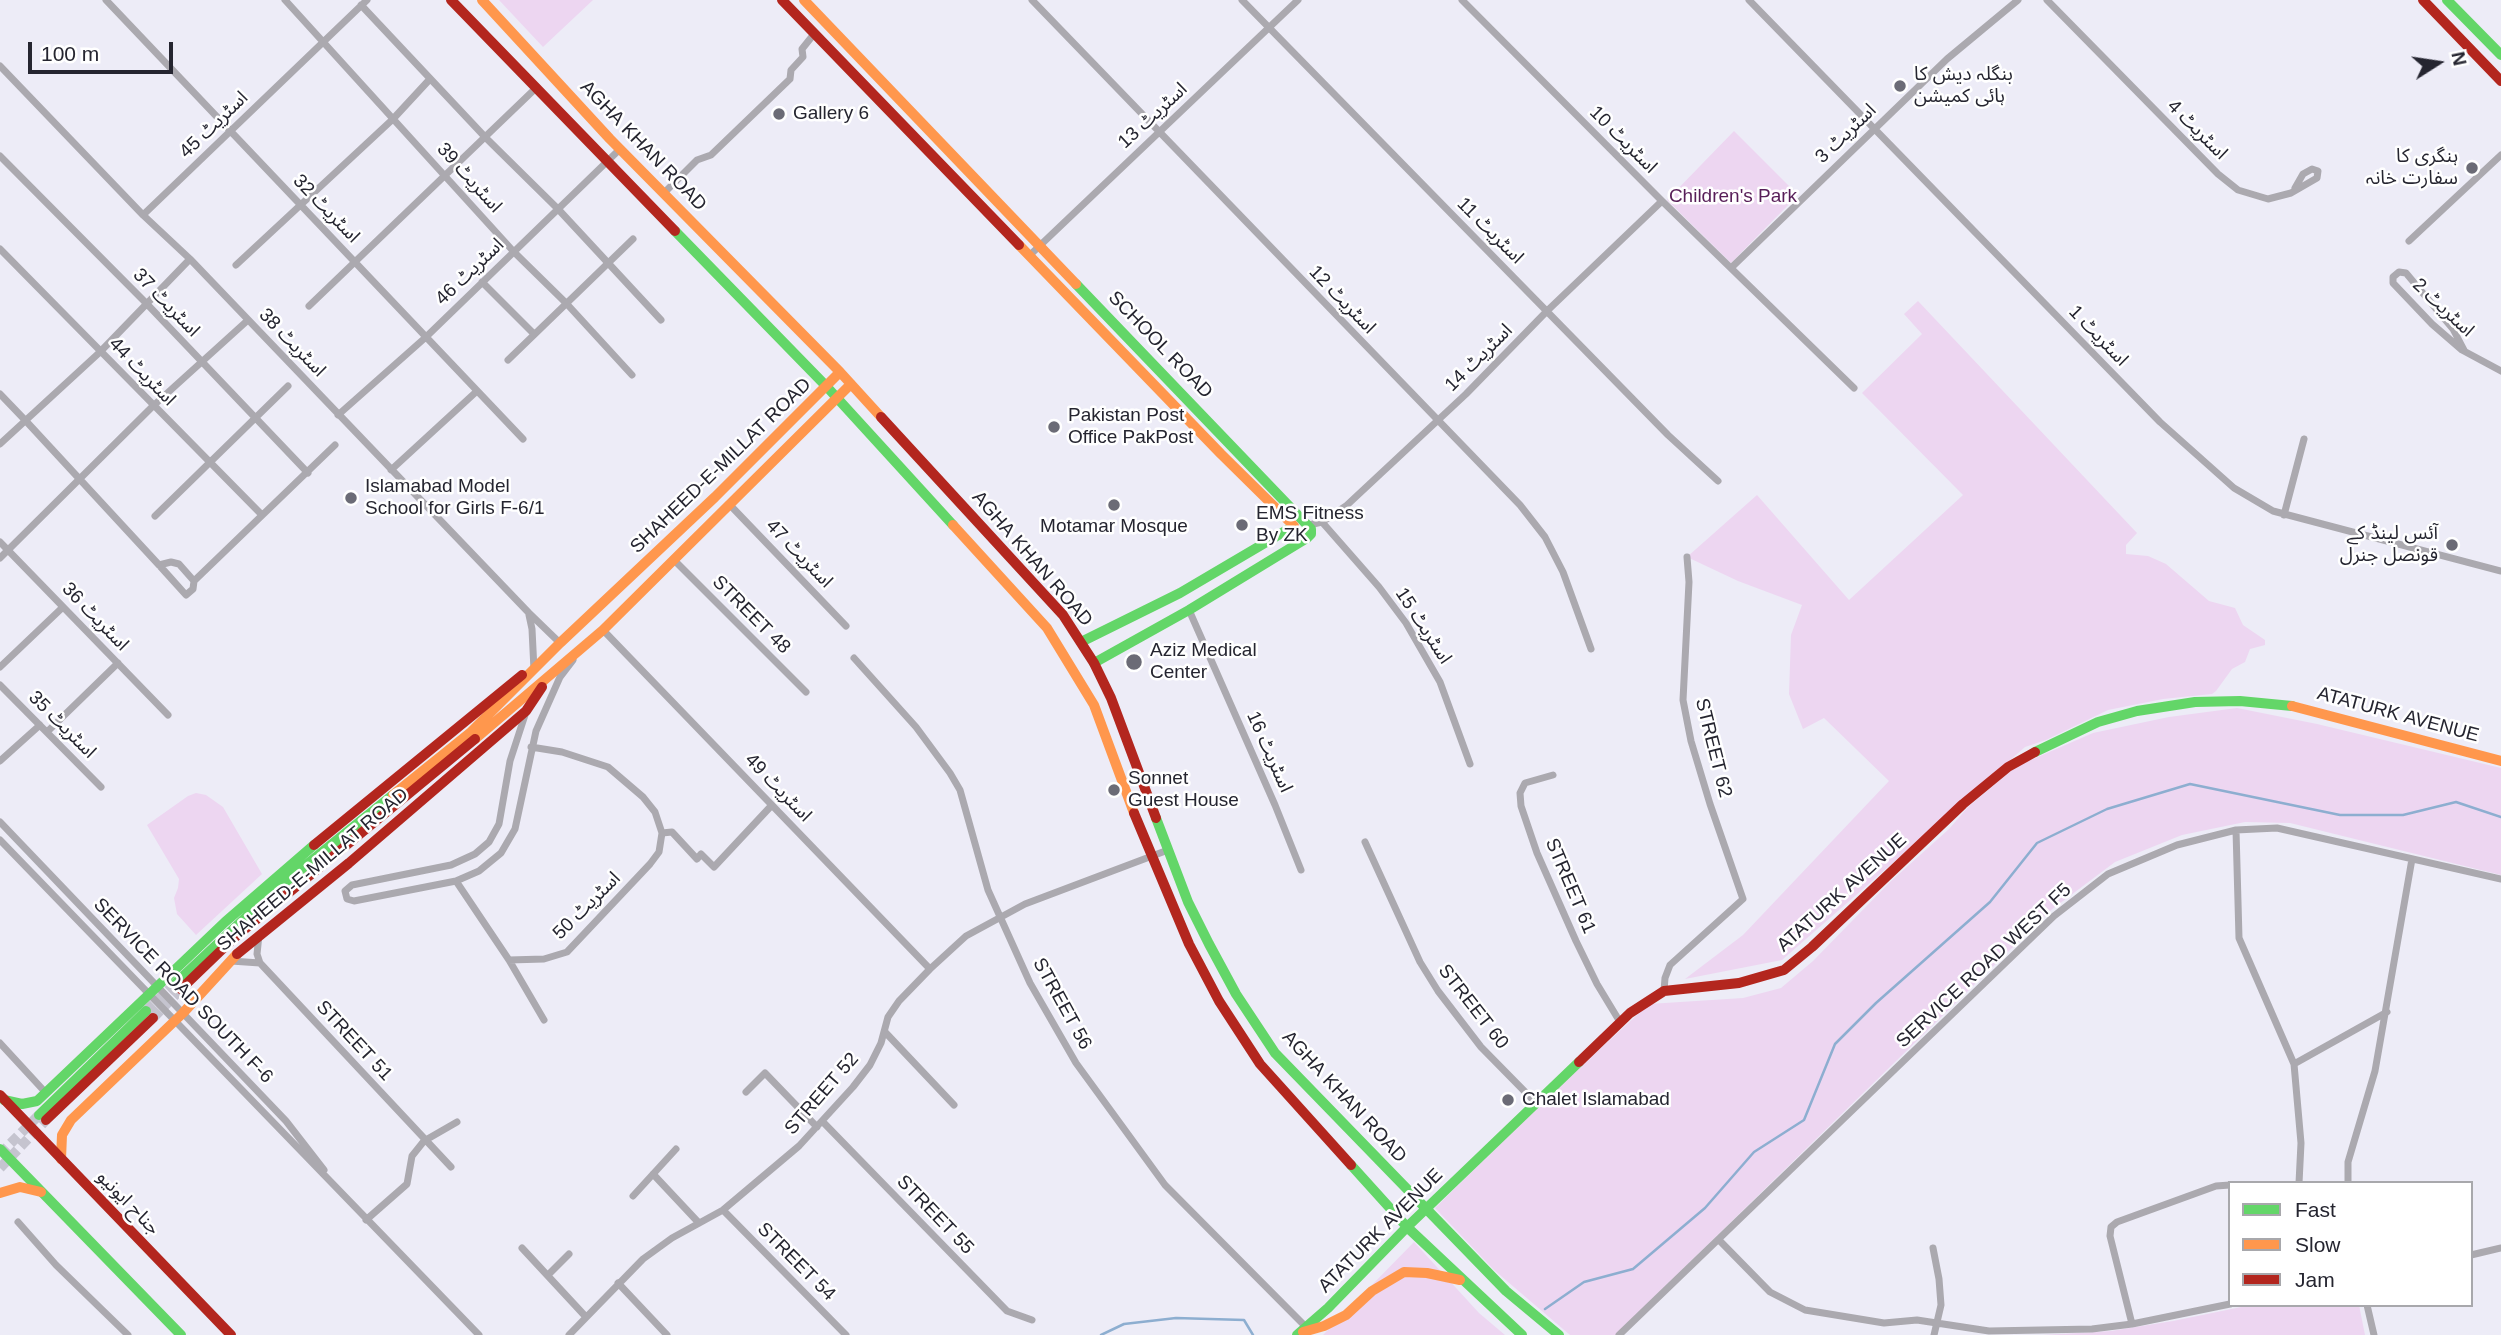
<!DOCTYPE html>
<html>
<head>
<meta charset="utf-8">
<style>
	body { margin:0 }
	#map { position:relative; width:2501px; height:1335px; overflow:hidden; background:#edecf7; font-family:Helvetica,sans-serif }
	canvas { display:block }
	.legend { position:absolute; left:2228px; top:1181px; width:245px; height:126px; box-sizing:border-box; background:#fff; border:2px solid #a8a8ac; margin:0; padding:9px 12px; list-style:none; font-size:21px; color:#252530 }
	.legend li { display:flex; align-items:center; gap:14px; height:35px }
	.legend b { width:35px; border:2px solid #a8a8ac }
	.north { position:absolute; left:2403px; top:28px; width:70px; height:70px; -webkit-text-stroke:5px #fff; paint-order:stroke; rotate:78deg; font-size:19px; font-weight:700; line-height:28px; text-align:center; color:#252530 }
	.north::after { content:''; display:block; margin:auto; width:24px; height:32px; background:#252530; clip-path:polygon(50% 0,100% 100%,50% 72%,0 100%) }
	.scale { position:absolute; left:28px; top:42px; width:145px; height:32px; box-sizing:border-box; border:4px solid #252530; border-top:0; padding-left:9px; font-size:21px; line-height:24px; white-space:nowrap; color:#252530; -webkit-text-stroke:5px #fff; paint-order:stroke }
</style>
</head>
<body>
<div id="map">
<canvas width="2501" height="1335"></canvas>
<ul class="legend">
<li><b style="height:9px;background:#63d668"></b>Fast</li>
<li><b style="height:9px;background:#ff974d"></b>Slow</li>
<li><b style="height:9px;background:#b3261e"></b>Jam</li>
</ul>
<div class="north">N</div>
<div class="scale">100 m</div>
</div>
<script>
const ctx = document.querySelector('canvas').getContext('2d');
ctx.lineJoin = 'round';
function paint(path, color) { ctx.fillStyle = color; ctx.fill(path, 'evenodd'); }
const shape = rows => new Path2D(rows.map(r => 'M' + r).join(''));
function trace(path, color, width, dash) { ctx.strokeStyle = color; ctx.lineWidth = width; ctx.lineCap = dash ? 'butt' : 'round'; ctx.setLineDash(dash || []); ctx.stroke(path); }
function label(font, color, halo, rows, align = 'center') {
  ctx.font = font + ' Helvetica,"Noto Sans Arabic",sans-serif'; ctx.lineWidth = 5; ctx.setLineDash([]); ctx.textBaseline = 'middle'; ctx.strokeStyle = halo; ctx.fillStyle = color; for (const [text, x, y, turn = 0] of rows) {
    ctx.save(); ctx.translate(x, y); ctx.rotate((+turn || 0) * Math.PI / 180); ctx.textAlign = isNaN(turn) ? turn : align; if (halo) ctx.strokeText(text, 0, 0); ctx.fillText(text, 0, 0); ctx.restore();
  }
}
const green = shape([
	[499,0,593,0,543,47],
	[1734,131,1798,195,1731,263,1667,200],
	[1918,301,2137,533,2126,545,2126,554,2148,556,2166,564,2209,601,2235,608,2243,625,2265,640,2265,645,2250,649,2245,662,2232,669,2216,691,2212,694,2163,699,2108,710,2046,740,2025,747,1782,960,1685,979,1743,935,1889,781,1824,718,1803,729,1789,694,1791,635,1802,605,1738,581,1687,557,1757,495,1849,600,1963,495,1862,393,1922,334,1904,314],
	[2237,708,2317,724,2501,768,2501,875,2290,823,2245,822,2182,835,2115,862,2051,910,1615,1335,1570,1335,1494,1270,1435,1208,1550,1095,1649,1004,1743,998,1781,988,1813,961,1890,882,1949,829,1968,807,2017,766,2093,733,2169,717],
	[196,793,206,795,223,807,262,874,196,935,177,914,174,898,178,888,179,879,147,825,188,796],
	[1414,1242,1479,1313,1505,1335,1323,1335],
	[2251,1305,2359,1305,2365,1335,2043,1335,2111,1331,2173,1321]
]);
const stream = shape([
	[1545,1309,1584,1282,1633,1269,1705,1208,1754,1152,1804,1120,1835,1044,1876,1003,1990,902,2037,843,2107,809,2190,784,2340,815,2403,815,2456,802,2501,817],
	[1101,1335,1124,1324,1176,1318,1244,1320,1253,1335]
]);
const secondaryTunnel = shape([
	[146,1011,176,983],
	[153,1018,181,989],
	[0,1154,39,1115],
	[0,1168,46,1120]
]);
const street = shape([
	[106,0,523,439],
	[285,0,514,252,566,303,632,375],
	[1032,0,1520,505,1545,537,1563,572,1591,649],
	[1242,0,1668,435,1718,481],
	[1462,0,1662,201,1854,388],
	[1749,0,2160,422,2234,488,2273,511,2501,571],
	[2047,0,2218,174,2238,190,2268,199,2291,193,2317,178,2318,171,2312,169,2303,174,2295,188],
	[361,5,486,138,558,209,661,320],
	[0,66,143,215,190,259,529,613,560,643],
	[0,156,146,303,308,473],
	[664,193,697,160,711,155,790,79,791,70,803,57,802,49,814,34],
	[143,215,367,0],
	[2409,241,2501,155],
	[0,249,262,515],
	[1030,255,1298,0],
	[236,265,393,119,430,79],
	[1731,268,1947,59,2018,0],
	[482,282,534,334],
	[309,306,537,87],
	[2464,350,2453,329,2406,273,2399,272,2393,277,2393,283,2432,324,2462,350,2501,371],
	[508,360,633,239],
	[0,394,25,420,159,565,186,595,193,589,194,581,179,564,171,562,159,565],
	[338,415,426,337,620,149],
	[0,444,100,352,190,259],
	[391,470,477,391],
	[729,504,846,626],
	[2284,515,2304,439],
	[155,516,288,386],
	[1322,522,1379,587,1406,623,1440,682,1470,764],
	[1309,525,1322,522,1346,506,1466,394,1547,311,1662,201],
	[0,542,168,715],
	[0,558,153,406,248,320],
	[674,560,806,692],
	[194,581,335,445],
	[1189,610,1275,805,1301,870],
	[529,615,532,629,534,670],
	[603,630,930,969],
	[854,658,916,727,950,773,960,790,988,890,1030,983,1076,1063,1165,1185,1306,1327],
	[0,667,63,607],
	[0,685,101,787],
	[526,712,510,761,499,824,489,842,475,854,451,865,352,885,345,891,347,899,354,901,456,881,479,871,501,853,515,829,536,731,560,677,573,660],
	[47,732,118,663],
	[531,747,562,752,608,767,643,797,655,812,662,833],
	[0,761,40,725],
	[1553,775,1525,783,1520,793,1521,806,1537,853,1576,941,1597,984,1620,1022],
	[0,822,286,1121,324,1170],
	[2236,830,2239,938,2294,1064,2301,1143,2299,1183],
	[0,840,479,1335],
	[1365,842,1420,962,1438,991,1481,1047,1537,1104],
	[456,881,509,960,544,1020],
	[509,960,544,959,567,952,650,864,659,852,662,833,672,832,697,859,701,854,714,867,772,805],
	[231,961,260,963,257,954,259,935],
	[260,963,451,1167],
	[1664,991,1665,978,1670,965,1743,899,1710,804,1691,741,1683,700,1689,582,1687,557],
	[885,1032,954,1105],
	[0,1043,46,1093],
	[2294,1064,2387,1012],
	[746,1092,765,1073,817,1127],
	[822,1121,1007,1311,1032,1320],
	[653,1174,698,1222],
	[2348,1183,2348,1162,2375,1071,2412,859],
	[633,1196,676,1149],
	[723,1210,846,1335],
	[366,1220,407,1184,412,1156,424,1141,457,1122],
	[18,1222,56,1265,128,1335],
	[1719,1240,1770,1292,1805,1310,1884,1323,1917,1320,1989,1331,2092,1329,2132,1324,2230,1304],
	[522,1248,586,1317],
	[1933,1248,1939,1279,1941,1305,1934,1335],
	[2471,1255,2501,1248],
	[548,1275,569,1254],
	[618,1283,667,1335],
	[2367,1305,2374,1335],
	[2132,1324,2110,1236,2111,1227,2117,1222,2216,1186,2230,1185],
	[569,1335,643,1259,672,1238,723,1210,799,1146,853,1087,870,1065,881,1043,888,1017,899,1001,930,969,966,936,1025,904,1168,850],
	[1619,1335,2054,916,2108,874,2177,845,2236,830,2277,828,2501,879]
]);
const fast = shape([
	[2447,0,2501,55],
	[675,231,827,387,953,525],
	[1076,284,1311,529,1311,534,1307,538,1189,610,1094,663],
	[1081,642,1180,593,1292,527],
	[2035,752,2098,722,2137,711,2195,702,2240,701,2292,706],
	[1156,818,1188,902,1209,944,1236,994,1275,1053,1506,1291,1559,1335],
	[176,983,274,891,393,795],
	[4,1100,22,1104,37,1101,225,922,314,845],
	[39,1115,146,1011],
	[0,1149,181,1335],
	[1351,1165,1407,1227,1522,1335],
	[1297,1335,1328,1308,1407,1227,1579,1062]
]);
const slow = shape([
	[482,0,610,139,840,372,881,417],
	[804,0,1076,284],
	[1019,245,1221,454,1294,526,1292,527],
	[953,525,1047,628,1094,705,1134,813],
	[2292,706,2501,761],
	[475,739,603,630,851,384],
	[393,795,470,733,560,643,715,497,840,372],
	[61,1159,62,1135,71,1120,183,1013,237,954],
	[0,1193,20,1187,41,1192],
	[1303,1332,1324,1326,1346,1315,1372,1291,1404,1272,1427,1273,1460,1280]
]);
const jam = shape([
	[451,0,675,231],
	[782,0,1019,245],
	[2423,0,2501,81],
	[881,417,1063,615,1094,663,1111,698,1156,818],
	[1134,813,1189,944,1219,1001,1260,1064,1351,1165],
	[314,845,522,675],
	[237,954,349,863,526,711,542,687],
	[181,989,234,938,475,739],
	[1579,1062,1630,1013,1664,991,1739,983,1784,970,1812,947,1963,804,2008,767,2035,752],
	[0,1095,231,1335],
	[46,1120,153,1018]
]);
const markers = [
	[1900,86,7,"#6b6b76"],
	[779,114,7,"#6b6b76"],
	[2472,168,7,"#6b6b76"],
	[1054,427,7,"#6b6b76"],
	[351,498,7,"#6b6b76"],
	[1114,505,7,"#6b6b76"],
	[1242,525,7,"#6b6b76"],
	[2452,545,7,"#6b6b76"],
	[1134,662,9,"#6b6b76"],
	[1114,790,7,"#6b6b76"],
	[1508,1100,7,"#6b6b76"]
];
const poiNames = [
	["بنگلہ دیش کا",1914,75],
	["ہائی کمیشن",1914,97],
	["Gallery 6",793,114],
	["ہنگری کا",2458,157,"right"],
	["سفارت خانہ",2458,179,"right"],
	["Pakistan Post",1068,416],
	["Office PakPost",1068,438],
	["Islamabad Model",365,487],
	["School for Girls F-6/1",365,509],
	["EMS Fitness",1256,514],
	["By ZK",1256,536],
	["Motamar Mosque",1114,527,"center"],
	["آئس لینڈ کے",2438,534,"right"],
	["قونصل جنرل",2438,556,"right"],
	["Aziz Medical",1150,651],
	["Center",1150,673],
	["Sonnet",1128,779],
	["Guest House",1128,801],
	["Chalet Islamabad",1522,1100]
];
const streetNames = [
	["اسٹریٹ 13",1153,116,-43],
	["اسٹریٹ 45",214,125,-44],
	["اسٹریٹ 4",2197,130,45],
	["اسٹریٹ 3",1846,134,-44],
	["اسٹریٹ 10",1623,140,45],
	["AGHA KHAN ROAD",643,146,46],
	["اسٹریٹ 39",469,178,48],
	["اسٹریٹ 32",326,209,46],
	["اسٹریٹ 11",1490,231,45],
	["اسٹریٹ 46",470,272,-44],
	["اسٹریٹ 12",1342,300,46],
	["اسٹریٹ 37",166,303,46],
	["اسٹریٹ 2",2443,308,43],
	["اسٹریٹ 1",2098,336,46],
	["اسٹریٹ 38",292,343,46],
	["SCHOOL ROAD",1160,345,46],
	["اسٹریٹ 14",1479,358,-45],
	["اسٹریٹ 44",142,372,46],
	["SHAHEED-E-MILLAT ROAD",721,466,-44],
	["اسٹریٹ 47",799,554,46],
	["AGHA KHAN ROAD",1032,559,49],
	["STREET 48",751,615,45],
	["اسٹریٹ 36",95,617,46],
	["اسٹریٹ 15",1423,626,57],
	["ATATURK AVENUE",2398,715,15],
	["اسٹریٹ 35",62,725,45],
	["STREET 62",1713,748,76],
	["اسٹریٹ 16",1269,752,66],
	["اسٹریٹ 49",778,788,46],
	["SHAHEED-E-MILLAT ROAD",313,870,-40],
	["STREET 61",1570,886,67],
	["ATATURK AVENUE",1842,893,-42],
	["اسٹریٹ 50",587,906,-45],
	["SERVICE ROAD WEST F5",1984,966,-43],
	["SERVICE ROAD SOUTH F-6",183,991,46],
	["STREET 56",1062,1004,61],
	["STREET 60",1473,1007,52],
	["STREET 51",354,1041,47],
	["STREET 52",822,1094,-49],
	["AGHA KHAN ROAD",1344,1097,47],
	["جناح ایونیو",128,1203,46],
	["STREET 55",935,1215,46],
	["ATATURK AVENUE",1381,1231,-45],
	["STREET 54",796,1262,45]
];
const parkNames = [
	["Children's Park",1733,197]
];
paint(green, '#edd6f1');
trace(stream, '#8daed0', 2.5);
trace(secondaryTunnel, '#c5c4cf', 10, [10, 5]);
trace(street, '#aba9af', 7);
trace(fast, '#63d668', 10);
trace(slow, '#ff974d', 10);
trace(jam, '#b3261e', 10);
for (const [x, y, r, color] of markers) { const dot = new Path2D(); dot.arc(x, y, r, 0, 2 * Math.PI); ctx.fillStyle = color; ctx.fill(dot); trace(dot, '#fff', 2.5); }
label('19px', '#252530', '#fff', poiNames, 'left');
label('19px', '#252530', '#fff', streetNames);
label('19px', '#571e58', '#fff', parkNames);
</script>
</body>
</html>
